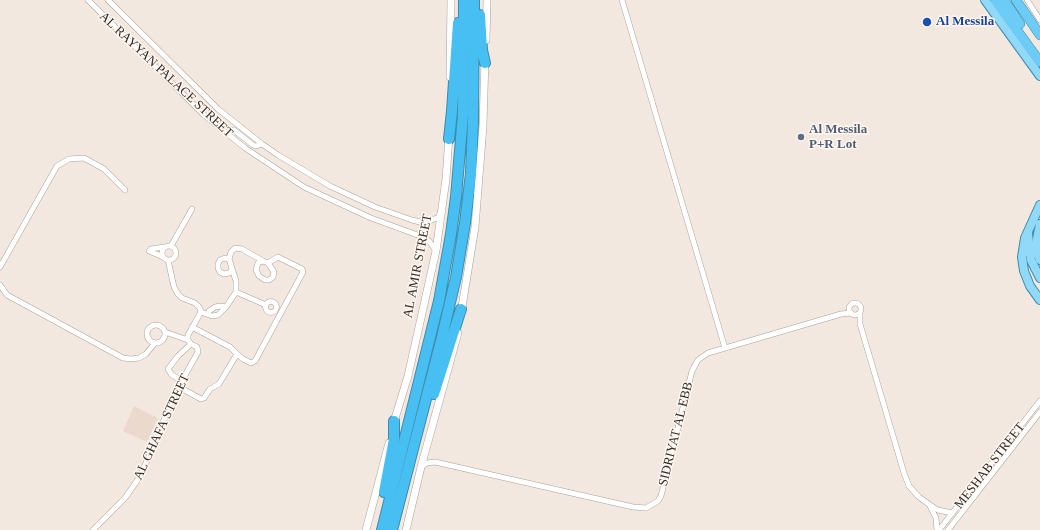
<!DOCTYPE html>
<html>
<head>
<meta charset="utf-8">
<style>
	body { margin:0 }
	canvas { display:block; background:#f3e8df }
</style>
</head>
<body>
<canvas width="1040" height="530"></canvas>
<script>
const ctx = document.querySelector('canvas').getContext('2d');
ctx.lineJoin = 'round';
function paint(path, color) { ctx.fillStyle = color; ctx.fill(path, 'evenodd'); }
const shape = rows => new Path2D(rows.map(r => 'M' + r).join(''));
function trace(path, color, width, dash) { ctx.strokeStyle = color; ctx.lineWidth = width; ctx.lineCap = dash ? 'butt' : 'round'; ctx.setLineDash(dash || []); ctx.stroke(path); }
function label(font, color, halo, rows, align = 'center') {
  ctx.font = font + ' "Times New Roman",serif'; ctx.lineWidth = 3; ctx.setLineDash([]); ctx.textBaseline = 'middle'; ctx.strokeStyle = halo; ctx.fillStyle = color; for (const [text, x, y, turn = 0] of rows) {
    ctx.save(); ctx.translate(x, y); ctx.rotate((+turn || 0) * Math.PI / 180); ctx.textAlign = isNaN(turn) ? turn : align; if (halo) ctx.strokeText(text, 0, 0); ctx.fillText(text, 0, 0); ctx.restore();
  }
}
const built = shape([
	[134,406,158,418,147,442,123,431]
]);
const minor = shape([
	[88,0,203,114,245,148,304,187,371,218,423,237,429,241,436,251],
	[108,0,218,109,262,144,278,155,330,186,375,207,412,220,420,222,427,222,439,217,440,213],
	[622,0,725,348],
	[1027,0,1040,20],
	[234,130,253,145,256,146,262,144],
	'162 253a7 7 0 1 1 14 0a7 7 0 1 1-14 0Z',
	[171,246,192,209],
	[163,257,149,251,151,249,164,247],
	[229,259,225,258,220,260,218,264,218,268,220,272,224,274,229,273,232,270],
	[0,267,57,166,69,159,84,158,104,169,125,190],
	[0,285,7,295,123,358,131,359,139,358,146,354,155,343],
	[236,292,266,305],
	'265.5 307a5.5 5.5 0 1 1 11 0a5.5 5.5 0 1 1-11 0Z',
	'849 309a6 6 0 1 1 12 0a6 6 0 1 1-12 0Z',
	[201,312,212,316,218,315,226,307,236,292,236,281,229,259,231,252,235,248,242,249,263,261],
	[860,313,860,324,904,473,909,486,919,497,930,505,938,510,952,513],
	[208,314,209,311,215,307,220,306,226,307],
	'147 334a9 9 0 1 1 18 0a9 9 0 1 1-18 0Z',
	[165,332,188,340],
	[237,354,243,359,251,363,255,361,303,272,302,269,278,257,268,263,263,261,258,263,256,270,259,276,265,280,269,280,273,277,274,272,268,263],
	[182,381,172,375,168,369,178,356,191,344],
	[179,387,201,399,204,398,210,389,219,384,237,354,230,347,192,327],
	[421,467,427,463,435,462,633,507,646,508,658,501,661,496,692,371,698,360,708,353,715,351,841,314,851,313],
	[930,506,936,518,937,530],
	[93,530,125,498,139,478,152,450,174,395,198,352,197,347,191,344,188,340,188,335,201,312,200,308,195,303,182,298,178,294,174,287,168,260],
	[939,530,1040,401],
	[948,530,1040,412]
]);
const secondary = shape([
	[486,40,487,0],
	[450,77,451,0],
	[461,313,475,227,483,126,485,59],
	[393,425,408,376,436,251,446,179,449,136],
	[366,530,389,443],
	[406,530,421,467,458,333]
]);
const primary = shape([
	[985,0,1040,76],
	[1040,205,1025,238,1022,257,1024,271,1030,286,1040,300],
	[1040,224,1037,239,1037,251,1040,260],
	[1028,234,1031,260,1040,278]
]);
const trunk = shape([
	[995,0,1040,62],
	[1004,0,1020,24],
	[1016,0,1040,35]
]);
const motorway = shape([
	[480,15,482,50,485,63],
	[449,139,452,111,458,23],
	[434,394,461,309],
	[384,492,394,439,394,421],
	[382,530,439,301,451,234,456,197,463,115,464,0],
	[392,530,442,337,456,277,465,223,471,173,473,122,474,0]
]);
const markers = [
	[927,22,5,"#1a4fb4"],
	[801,137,4,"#5c6f8a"]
];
const transitNames = [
	["Al Messila",936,22]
];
const streetNames = [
	["AL RAYYAN PALACE STREET",166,75,43],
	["AL AMIR STREET",418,266,-79],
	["AL GHAFA STREET",162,427,-65],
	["SIDRIYAT AL EBB",676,434,-76],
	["MESHAB STREET",990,466,-52]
];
const serviceNames = [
	["Al Messila",809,130],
	["P+R Lot",809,145]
];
paint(built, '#ebd9cd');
trace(minor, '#aba198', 6);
trace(secondary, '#aba198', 8);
trace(primary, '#3f8bac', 10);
trace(trunk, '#3f8bac', 10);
trace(motorway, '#3f8bac', 12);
trace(minor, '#fff', 5);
trace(secondary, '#fff', 7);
trace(primary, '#91d9f8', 8);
trace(trunk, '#6cccf6', 9);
trace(motorway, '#47bff3', 10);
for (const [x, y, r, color] of markers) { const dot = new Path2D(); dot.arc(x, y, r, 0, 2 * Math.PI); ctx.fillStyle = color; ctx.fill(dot); trace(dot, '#fff6ef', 1.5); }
label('bold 13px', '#164399', '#fff6ef', transitNames, 'left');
label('13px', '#2f2b28', '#fff6ef', streetNames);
label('bold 13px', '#4e5e75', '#fff6ef', serviceNames, 'left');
</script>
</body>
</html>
